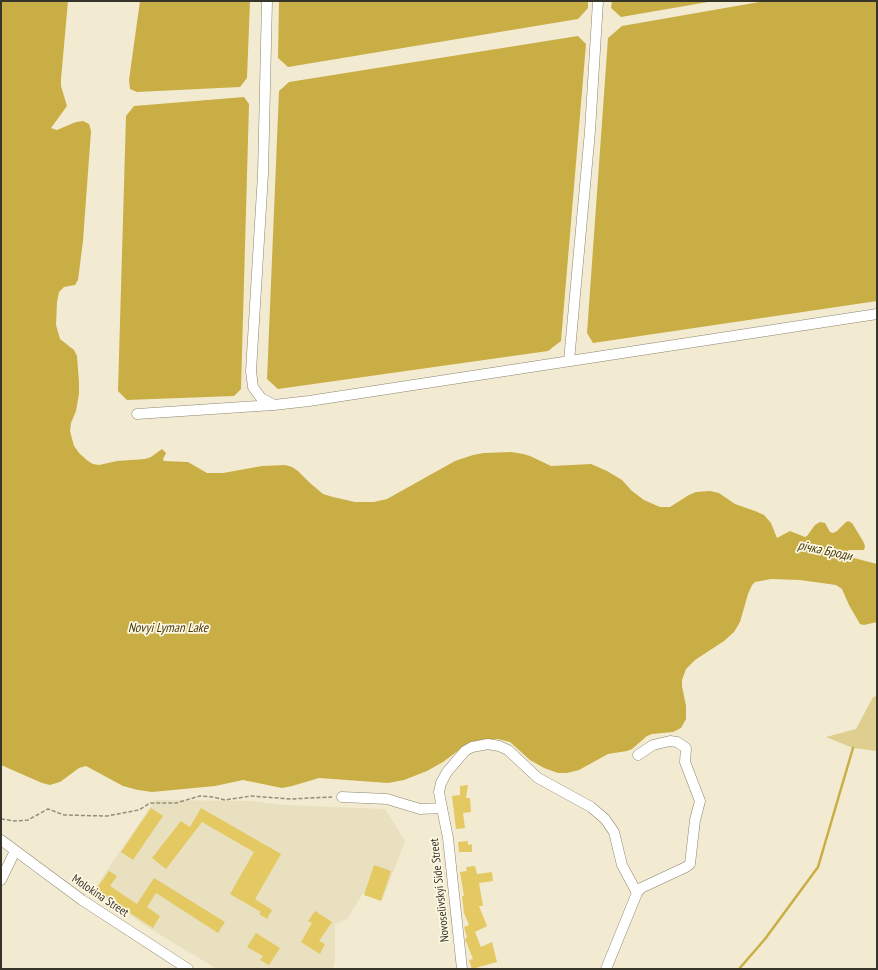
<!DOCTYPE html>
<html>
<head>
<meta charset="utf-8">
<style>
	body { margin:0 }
	#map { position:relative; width:878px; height:970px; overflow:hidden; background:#f2ebd1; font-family:"PT Sans Narrow",sans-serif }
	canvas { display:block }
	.frame { position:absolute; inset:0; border:2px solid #37342a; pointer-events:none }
</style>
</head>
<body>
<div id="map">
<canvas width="878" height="970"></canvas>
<div class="frame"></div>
</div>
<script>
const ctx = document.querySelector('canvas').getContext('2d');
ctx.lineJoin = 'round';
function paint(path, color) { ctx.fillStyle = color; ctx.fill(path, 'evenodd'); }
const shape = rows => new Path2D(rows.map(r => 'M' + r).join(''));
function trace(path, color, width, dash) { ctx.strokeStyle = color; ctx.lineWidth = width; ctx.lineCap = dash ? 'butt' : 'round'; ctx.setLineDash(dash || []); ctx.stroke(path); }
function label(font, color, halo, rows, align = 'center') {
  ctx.font = font + ' "PT Sans Narrow",sans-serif'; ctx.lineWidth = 3.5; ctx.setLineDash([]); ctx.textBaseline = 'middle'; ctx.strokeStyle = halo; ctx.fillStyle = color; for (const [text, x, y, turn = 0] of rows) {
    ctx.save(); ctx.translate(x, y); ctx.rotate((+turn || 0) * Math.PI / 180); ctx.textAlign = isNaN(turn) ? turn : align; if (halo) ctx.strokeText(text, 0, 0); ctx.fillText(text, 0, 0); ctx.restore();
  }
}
const built = shape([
	[155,800,252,801,283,805,385,809,405,841,382,901,363,893,347,919,335,924,335,958,333,969,217,969,142,924,95,888]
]);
const green = shape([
	[877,696,877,751,853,748,826,737,856,729,873,697]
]);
const water = shape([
	[1,1,68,1,61,79,61,86,67,106,51,128,57,130,76,122,83,121,89,124,91,131,83,241,78,280,75,285,64,287,59,292,57,302,56,325,60,339,74,350,77,356,79,382,79,394,76,411,71,423,70,431,74,446,80,454,88,461,93,464,99,465,117,461,145,459,151,457,162,449,166,453,163,459,164,461,188,462,207,473,223,473,262,466,285,465,292,467,298,471,310,483,323,494,333,497,355,502,374,502,387,499,455,461,473,455,484,453,511,452,523,454,530,456,551,466,591,464,607,471,622,480,632,491,644,500,660,507,670,507,689,495,696,492,710,491,719,493,735,504,755,511,764,515,771,523,777,538,790,531,805,537,807,536,815,525,820,522,825,523,830,532,833,533,837,531,845,523,848,521,852,523,863,541,865,546,864,550,848,550,847,555,850,557,877,564,877,622,864,625,860,624,849,605,842,589,836,585,800,580,771,579,755,582,752,585,748,594,740,622,734,632,724,641,695,660,686,669,682,680,682,686,686,706,686,719,681,728,673,732,652,734,647,736,632,749,627,751,608,754,579,770,567,773,558,773,544,768,530,760,510,742,498,739,488,740,463,747,443,762,427,771,404,780,388,783,319,778,292,786,282,788,243,780,215,786,152,792,138,790,123,786,86,766,79,768,60,782,50,785,42,783,1,765],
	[140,1,250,1,247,78,240,87,137,92,130,89,129,80],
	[279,1,588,1,588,8,578,19,288,67,278,58],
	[612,1,714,1,621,17,611,8],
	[765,1,877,1,877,301,593,343,587,333,608,38,622,26],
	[578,36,586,44,561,341,548,351,278,389,267,379,279,91,289,82],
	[244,97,249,104,241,389,234,396,127,400,118,391,126,116,134,106]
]);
const stream = shape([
	[739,969,765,939,818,867,853,748]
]);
const building = shape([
	[468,785,466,798,470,798,471,812,463,813,465,828,456,829,452,796,460,795,460,786],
	[151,808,163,816,133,860,121,852],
	[201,808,281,854,255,899,272,910,267,919,259,914,261,912,230,894,254,852,202,822,166,869,152,858,181,821,190,827],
	[468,841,468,845,472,844,472,852,459,852,458,842],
	[374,865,391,871,381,901,364,895],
	[475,866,477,874,492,872,493,881,479,883,483,906,479,906,487,926,475,932,481,947,492,942,497,962,472,969,469,960,473,959,465,939,467,937,464,927,469,925,464,913,462,896,464,896,460,872,467,871,466,867],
	[109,871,117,876,110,886,137,904,154,878,225,922,218,933,156,893,147,907,160,916,153,928,127,911,126,913,95,891],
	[315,911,332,922,319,941,325,944,320,954,301,942,312,923,308,921],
	[256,933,280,948,269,965,260,960,263,956,247,947]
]);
const path = shape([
	[1,819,15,821,28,820,48,809,64,815,107,816,139,810,150,803,176,803,200,796,213,797,225,800,251,796,290,799,332,797]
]);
const minor = shape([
	[267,1,263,174,251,371,253,387,261,398,274,405,309,401,877,314],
	[569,361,590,131,598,1],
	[137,414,273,405],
	[342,797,387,799,420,809,442,808,439,792,441,783,447,772,465,751,472,747,488,744,499,746,508,750,538,778,591,807,605,819,614,832,622,865,637,893,606,969],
	[442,808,448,838,462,969],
	[1,840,82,900,188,969],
	[1,880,15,851],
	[637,893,641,888,686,867,690,864,695,820,700,801,685,762,686,748,677,742,670,741,653,745,638,755]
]);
const streetNames = [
	["Novoselivskyi Side Street",440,890,-96],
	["Molokina Street",100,896,34]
];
const waterNames = [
	["річка Броди",825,551,12],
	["Novyi Lyman Lake",168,628]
];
paint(built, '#e9e0bf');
paint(green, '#dece90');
paint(water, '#c9ae45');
trace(stream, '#c9ae45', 2.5);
paint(building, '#e4c861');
trace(minor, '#8c856d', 11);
trace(path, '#938e7c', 1.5, [4, 2]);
trace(minor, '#fff', 10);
label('12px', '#37342a', '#fef8e3', streetNames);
label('italic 13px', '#463a0e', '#fef8e3', waterNames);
</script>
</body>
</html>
